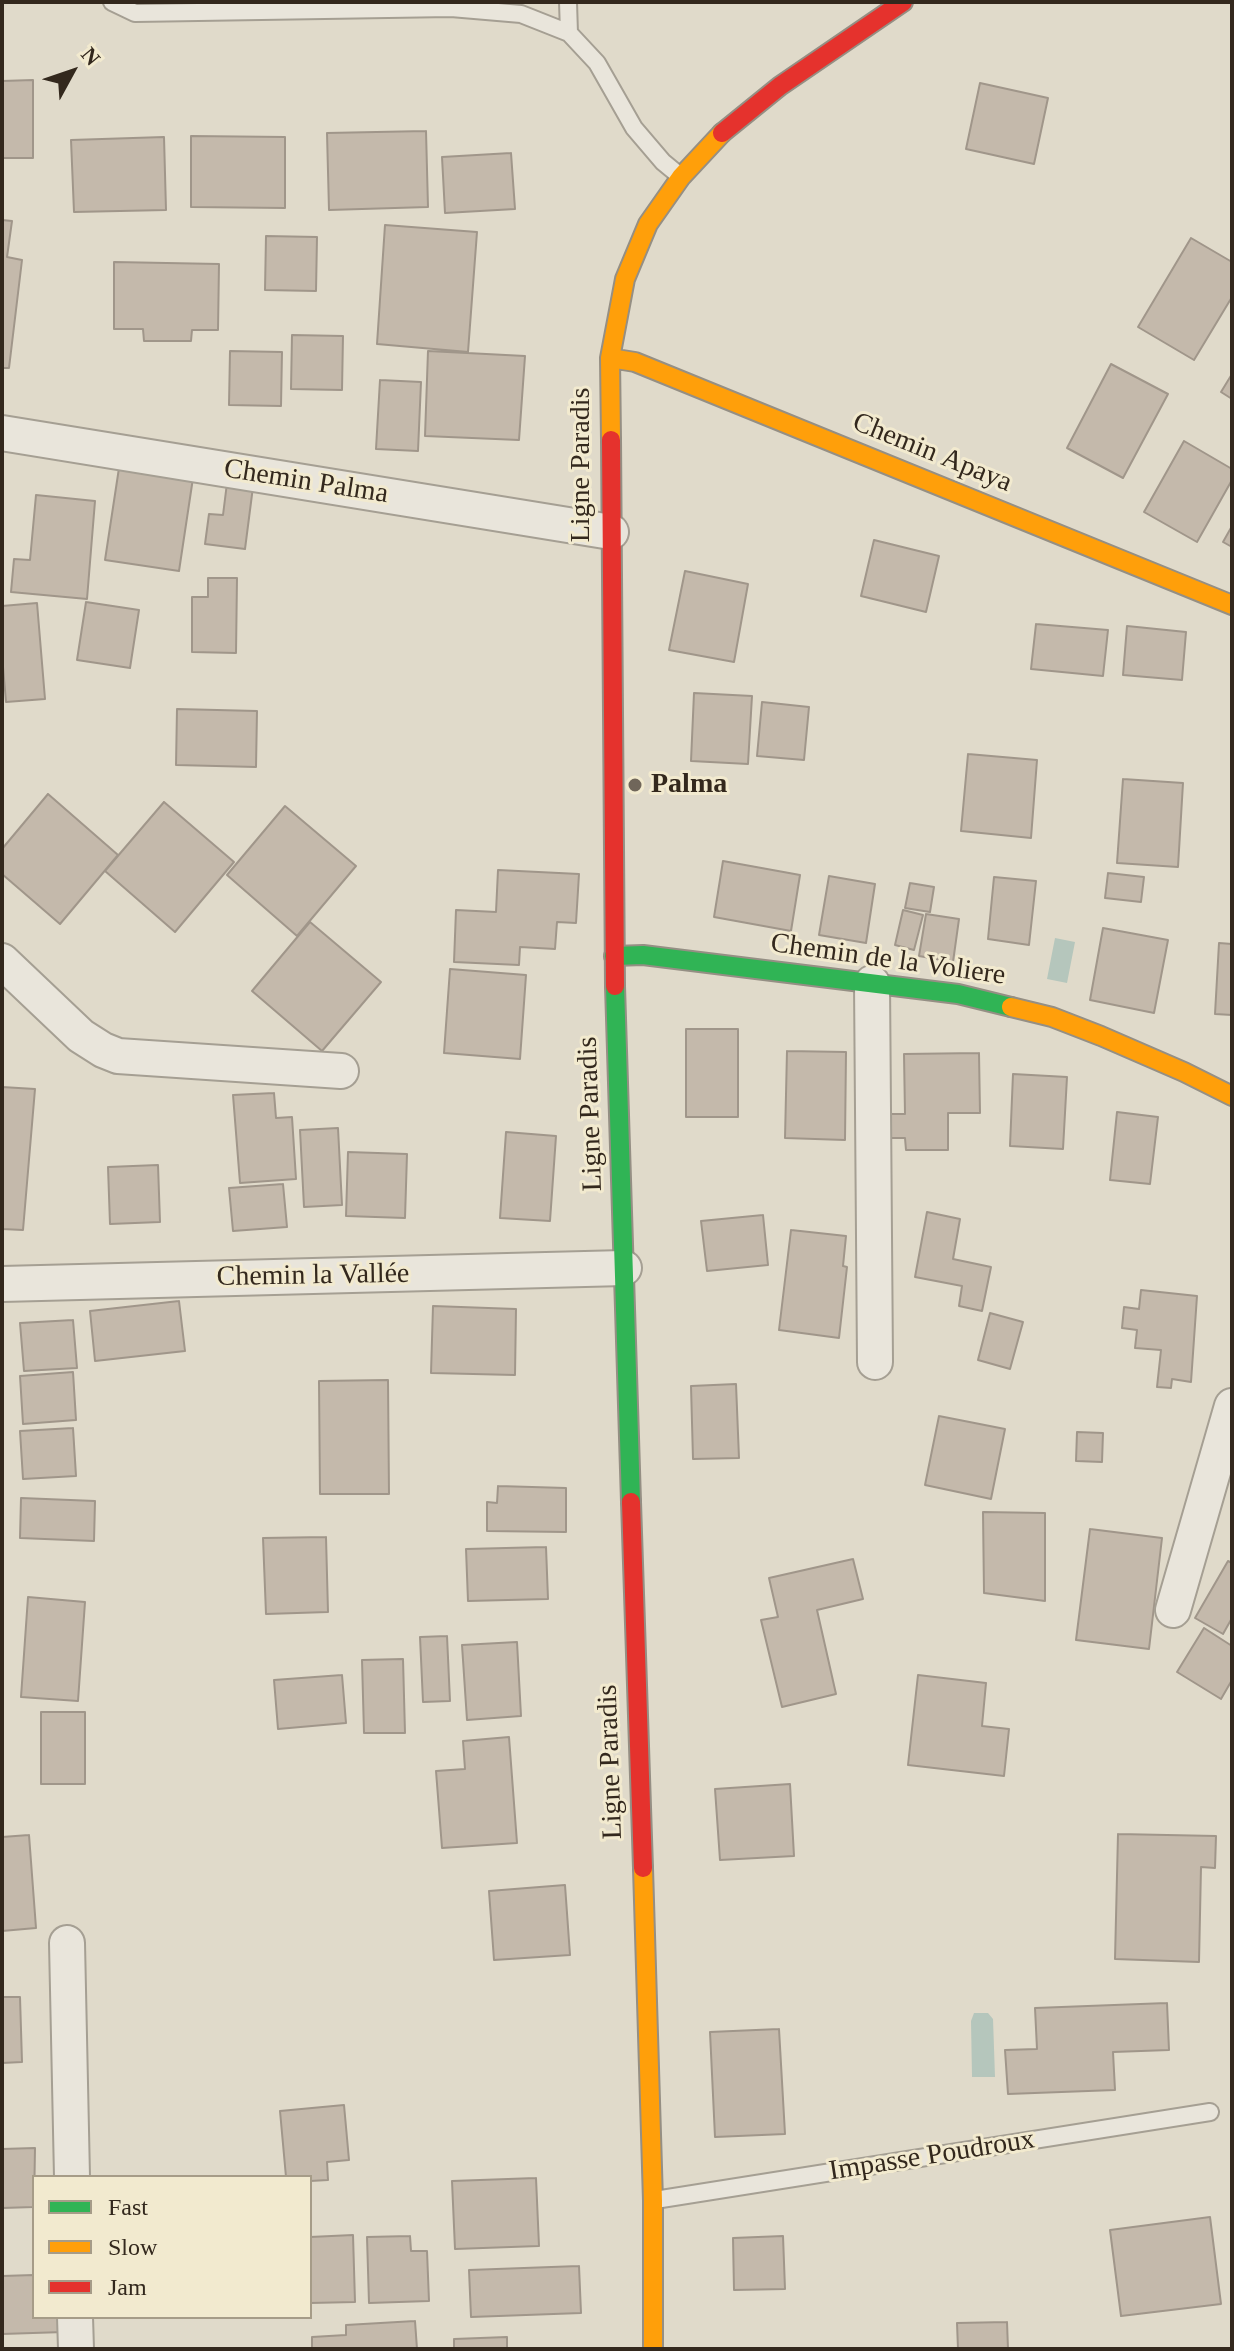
<!DOCTYPE html>
<html>
<head>
<meta charset="utf-8">
<style>
	body { margin:0 }
	#map { position:relative; width:1234px; height:2351px; overflow:hidden; background:#e0daca; font-family:"Times New Roman",serif }
	canvas { display:block }
	.frame { position:absolute; inset:0; border:4px solid #33281d; pointer-events:none }
	.legend { position:absolute; left:32px; top:2175px; width:280px; height:144px; box-sizing:border-box; background:#f2eacf; border:2px solid #a69c88; margin:0; padding:10px 14px; list-style:none; font-size:24px; color:#33281d }
	.legend li { display:flex; align-items:center; gap:16px; height:40px }
	.legend b { width:40px; border:2px solid #a69c88 }
	.north { position:absolute; left:32px; top:32px; width:80px; height:80px; -webkit-text-stroke:6px #f2eacf; paint-order:stroke; rotate:50deg; font-size:22px; font-weight:700; line-height:32px; text-align:center; color:#33281d }
	.north::after { content:''; display:block; margin:auto; width:28px; height:36px; background:#33281d; clip-path:polygon(50% 0,100% 100%,50% 72%,0 100%) }
</style>
</head>
<body>
<div id="map">
<canvas width="1234" height="2351"></canvas>
<div class="frame"></div>
<ul class="legend">
<li><b style="height:10px;background:#30b455"></b>Fast</li>
<li><b style="height:10px;background:#ff9f0a"></b>Slow</li>
<li><b style="height:10px;background:#e5322d"></b>Jam</li>
</ul>
<div class="north">N</div>
</div>
<script>
const ctx = document.querySelector('canvas').getContext('2d');
ctx.lineJoin = 'round';
function paint(path, color) { ctx.fillStyle = color; ctx.fill(path, 'evenodd'); }
const shape = rows => new Path2D(rows.map(r => 'M' + r).join(''));
function trace(path, color, width, dash) { ctx.strokeStyle = color; ctx.lineWidth = width; ctx.lineCap = dash ? 'butt' : 'round'; ctx.setLineDash(dash || []); ctx.stroke(path); }
function label(font, color, halo, rows, align = 'center') {
  ctx.font = font + ' "Times New Roman",serif'; ctx.lineWidth = 6; ctx.setLineDash([]); ctx.textBaseline = 'middle'; ctx.strokeStyle = halo; ctx.fillStyle = color; for (const [text, x, y, turn = 0] of rows) {
    ctx.save(); ctx.translate(x, y); ctx.rotate((+turn || 0) * Math.PI / 180); ctx.textAlign = isNaN(turn) ? turn : align; if (halo) ctx.strokeText(text, 0, 0); ctx.fillText(text, 0, 0); ctx.restore();
  }
}
const water = shape([
	[1055,938,1075,942,1067,983,1047,979],
	[974,2013,988,2013,993,2019,995,2077,972,2077,971,2021]
]);
const building = shape([
	[33,80,33,158,2,158,2,81,33,80],
	[980,83,1048,98,1034,164,966,149,980,83],
	[426,131,428,207,329,210,327,133,426,131],
	[191,136,285,137,285,208,191,207,191,136],
	[164,137,166,210,74,212,71,140,164,137],
	[511,153,515,209,445,213,442,157,511,153],
	[2,220,12,221,7,257,22,260,9,368,2,368,2,220],
	[385,225,477,232,468,352,377,344,385,225],
	[266,236,317,237,316,291,265,290,266,236],
	[1191,238,1232,262,1232,297,1194,360,1138,327,1191,238],
	[114,262,219,264,218,330,192,330,191,341,144,341,143,329,114,329,114,262],
	[292,335,343,336,342,390,291,389,292,335],
	[230,351,282,352,281,406,229,405,230,351],
	[428,351,525,356,519,440,425,436,428,351],
	[1111,364,1168,394,1123,478,1067,448,1111,364],
	[1232,374,1232,399,1221,392,1232,374],
	[380,380,421,382,418,451,376,449,380,380],
	[1184,441,1232,469,1232,480,1197,542,1144,512,1184,441],
	[119,468,193,478,179,571,105,560,119,468],
	[228,475,254,479,245,549,205,544,209,514,223,515,228,475],
	[36,495,95,501,87,599,11,592,14,559,30,560,36,495],
	[1232,526,1232,547,1223,542,1232,526],
	[874,540,939,556,926,612,861,596,874,540],
	[685,571,748,584,734,662,669,650,685,571],
	[208,578,237,578,236,653,192,652,192,597,208,597,208,578],
	[86,602,139,610,130,668,77,660,86,602],
	[37,603,45,699,6,702,2,655,2,606,37,603],
	[1036,624,1108,630,1103,676,1031,669,1036,624],
	[1127,626,1186,632,1182,680,1123,675,1127,626],
	[694,693,752,696,748,764,691,761,694,693],
	[762,702,809,707,804,760,757,756,762,702],
	[177,709,257,711,256,767,176,765,177,709],
	[968,754,1037,760,1031,838,961,831,968,754],
	[1123,779,1183,783,1178,867,1117,863,1123,779],
	[48,794,118,855,60,924,2,874,2,849,48,794],
	[164,802,234,862,175,932,105,871,164,802],
	[285,806,356,866,297,936,227,875,285,806],
	[723,861,800,875,791,931,714,917,723,861],
	[498,870,579,874,576,923,557,922,555,949,520,947,519,965,454,962,456,910,496,912,498,870],
	[1108,873,1144,877,1141,902,1105,898,1108,873],
	[829,876,875,884,866,943,819,935,829,876],
	[994,877,1036,881,1029,945,988,939,994,877],
	[910,883,934,887,930,912,905,908,910,883],
	[903,910,923,915,914,950,895,945,903,910],
	[926,914,959,919,953,962,919,956,926,914],
	[310,922,381,982,322,1051,252,991,310,922],
	[1103,928,1168,940,1154,1013,1090,1000,1103,928],
	[1219,943,1232,944,1232,1015,1215,1014,1219,943],
	[450,969,526,975,520,1059,444,1053,450,969],
	[686,1029,738,1029,738,1117,686,1117,686,1029],
	[787,1051,846,1052,845,1140,785,1138,787,1051],
	[979,1053,980,1113,948,1113,948,1150,906,1150,905,1138,883,1138,883,1114,905,1114,904,1054,979,1053],
	[1013,1074,1067,1077,1063,1149,1010,1146,1013,1074],
	[2,1087,35,1089,23,1230,2,1229,2,1087],
	[274,1093,276,1118,292,1117,296,1179,240,1183,233,1095,274,1093],
	[1117,1112,1158,1117,1150,1184,1110,1180,1117,1112],
	[338,1128,342,1205,304,1207,300,1130,338,1128],
	[506,1132,556,1136,550,1221,500,1218,506,1132],
	[348,1152,407,1154,405,1218,346,1216,348,1152],
	[158,1165,160,1222,110,1224,108,1167,158,1165],
	[283,1184,287,1227,233,1231,229,1188,283,1184],
	[927,1212,960,1219,953,1259,991,1267,982,1311,959,1306,962,1286,915,1277,927,1212],
	[763,1215,768,1265,707,1271,701,1221,763,1215],
	[791,1230,846,1236,843,1266,847,1267,839,1338,779,1330,791,1230],
	[1141,1290,1197,1296,1191,1382,1172,1379,1171,1388,1157,1387,1161,1350,1135,1348,1137,1330,1122,1328,1124,1307,1139,1309,1141,1290],
	[179,1301,185,1351,95,1361,90,1311,179,1301],
	[433,1306,516,1309,515,1375,431,1373,433,1306],
	[990,1313,1023,1322,1010,1369,978,1360,990,1313],
	[73,1320,77,1368,24,1371,20,1323,73,1320],
	[73,1372,76,1420,23,1424,20,1376,73,1372],
	[388,1380,389,1494,320,1494,319,1381,388,1380],
	[736,1384,739,1458,693,1459,691,1386,736,1384],
	[939,1416,1005,1429,991,1499,925,1485,939,1416],
	[73,1428,76,1476,23,1479,20,1431,73,1428],
	[1077,1432,1103,1433,1102,1462,1076,1461,1077,1432],
	[498,1486,566,1488,566,1532,487,1531,487,1502,497,1503,498,1486],
	[21,1498,95,1501,94,1541,20,1538,21,1498],
	[983,1512,1045,1513,1045,1601,984,1593,983,1512],
	[1090,1529,1162,1538,1149,1649,1076,1640,1090,1529],
	[326,1537,328,1612,266,1614,263,1538,326,1537],
	[546,1547,548,1599,468,1601,466,1549,546,1547],
	[853,1559,863,1599,817,1610,836,1694,782,1707,761,1620,778,1617,769,1578,853,1559],
	[1228,1561,1232,1563,1232,1618,1223,1634,1195,1618,1228,1561],
	[28,1597,85,1602,78,1701,21,1697,28,1597],
	[1204,1628,1232,1646,1232,1680,1221,1699,1177,1672,1204,1628],
	[447,1636,450,1701,423,1702,420,1637,447,1636],
	[517,1642,521,1716,467,1720,462,1645,517,1642],
	[403,1659,405,1733,364,1733,362,1660,403,1659],
	[342,1675,346,1723,278,1729,274,1680,342,1675],
	[918,1675,986,1683,982,1726,1009,1729,1004,1776,908,1765,918,1675],
	[41,1712,85,1712,85,1784,41,1784,41,1712],
	[509,1737,517,1843,442,1848,436,1771,465,1769,463,1741,509,1737],
	[790,1784,794,1856,720,1860,715,1789,790,1784],
	[1118,1834,1216,1836,1215,1868,1201,1867,1199,1962,1115,1959,1118,1834],
	[29,1835,36,1928,2,1931,2,1837,29,1835],
	[565,1885,570,1955,494,1960,489,1891,565,1885],
	[2,1997,20,1997,22,2062,2,2063,2,1997],
	[1167,2003,1169,2050,1113,2052,1115,2090,1008,2094,1005,2050,1037,2049,1035,2008,1167,2003],
	[779,2029,785,2134,715,2137,710,2032,779,2029],
	[344,2105,349,2160,327,2162,328,2180,310,2181,310,2177,286,2177,280,2111,344,2105],
	[35,2148,34,2207,2,2208,2,2149,35,2148],
	[536,2178,539,2246,455,2249,452,2181,536,2178],
	[1210,2217,1221,2304,1121,2316,1110,2230,1210,2217],
	[353,2235,355,2302,310,2303,310,2237,353,2235],
	[410,2236,411,2251,427,2251,429,2301,369,2303,367,2237,410,2236],
	[783,2236,785,2289,734,2290,733,2238,783,2236],
	[579,2266,581,2313,471,2317,469,2270,579,2266],
	[34,2275,34,2317,63,2317,64,2332,2,2334,2,2276,34,2275],
	[415,2321,417,2349,312,2349,312,2337,346,2335,346,2325,415,2321],
	[1007,2322,1008,2349,958,2349,957,2323,1007,2322],
	[507,2337,507,2349,454,2349,454,2339,507,2337]
]);
const lane = shape([
	[112,2,135,13,451,8,521,14,569,33,597,63,634,128,663,162,680,176],
	[568,2,569,33],
	[655,2200,1210,2112]
]);
const street = shape([
	[2,433,611,532],
	[2,961,81,1036,103,1050,118,1056,341,1071],
	[872,983,875,1362],
	[2,1284,624,1268],
	[1173,1610,1232,1406],
	[67,1943,72,2177],
	[75,2317,76,2349]
]);
const fast = shape([
	[614,956,643,955,958,994,1011,1007],
	[615,986,631,1502]
]);
const slow = shape([
	[610,358,635,362,1232,605],
	[611,440,610,358,625,279,648,224,681,177,722,133],
	[1011,1007,1052,1017,1101,1036,1184,1072,1232,1096],
	[643,1868,653,2201,653,2349]
]);
const jam = shape([
	[722,133,780,86,903,2],
	[611,440,615,986],
	[631,1502,643,1868]
]);
const markers = [
	[635,785,8,"#70665a"]
];
const streetNames = [
	["Chemin Apaya",932,453,22],
	["Ligne Paradis",582,465,-90],
	["Chemin Palma",306,482,9],
	["Chemin de la Voliere",888,960,8],
	["Ligne Paradis",591,1114,-92],
	["Chemin la Vallée",313,1276,-1],
	["Ligne Paradis",611,1762,-92],
	["Impasse Poudroux",932,2156,-9]
];
const poiNames = [
	["Palma",651,785]
];
paint(water, '#b5c6bc');
paint(building, '#c4b9ab');
trace(building, '#a0968a', 2);
trace(lane, '#a59f93', 20);
trace(street, '#a59f93', 38);
trace(fast, '#958f84', 22);
trace(slow, '#958f84', 22);
trace(jam, '#958f84', 22);
trace(lane, '#e9e5db', 16);
trace(street, '#e9e5db', 34);
trace(fast, '#30b455', 18);
trace(slow, '#ff9f0a', 18);
trace(jam, '#e5322d', 18);
for (const [x, y, r, color] of markers) { const dot = new Path2D(); dot.arc(x, y, r, 0, 2 * Math.PI); ctx.fillStyle = color; ctx.fill(dot); trace(dot, '#f2eacf', 3); }
label('28px', '#33281d', '#f2eacf', streetNames);
label('bold 28px', '#33281d', '#f2eacf', poiNames, 'left');
</script>
</body>
</html>
